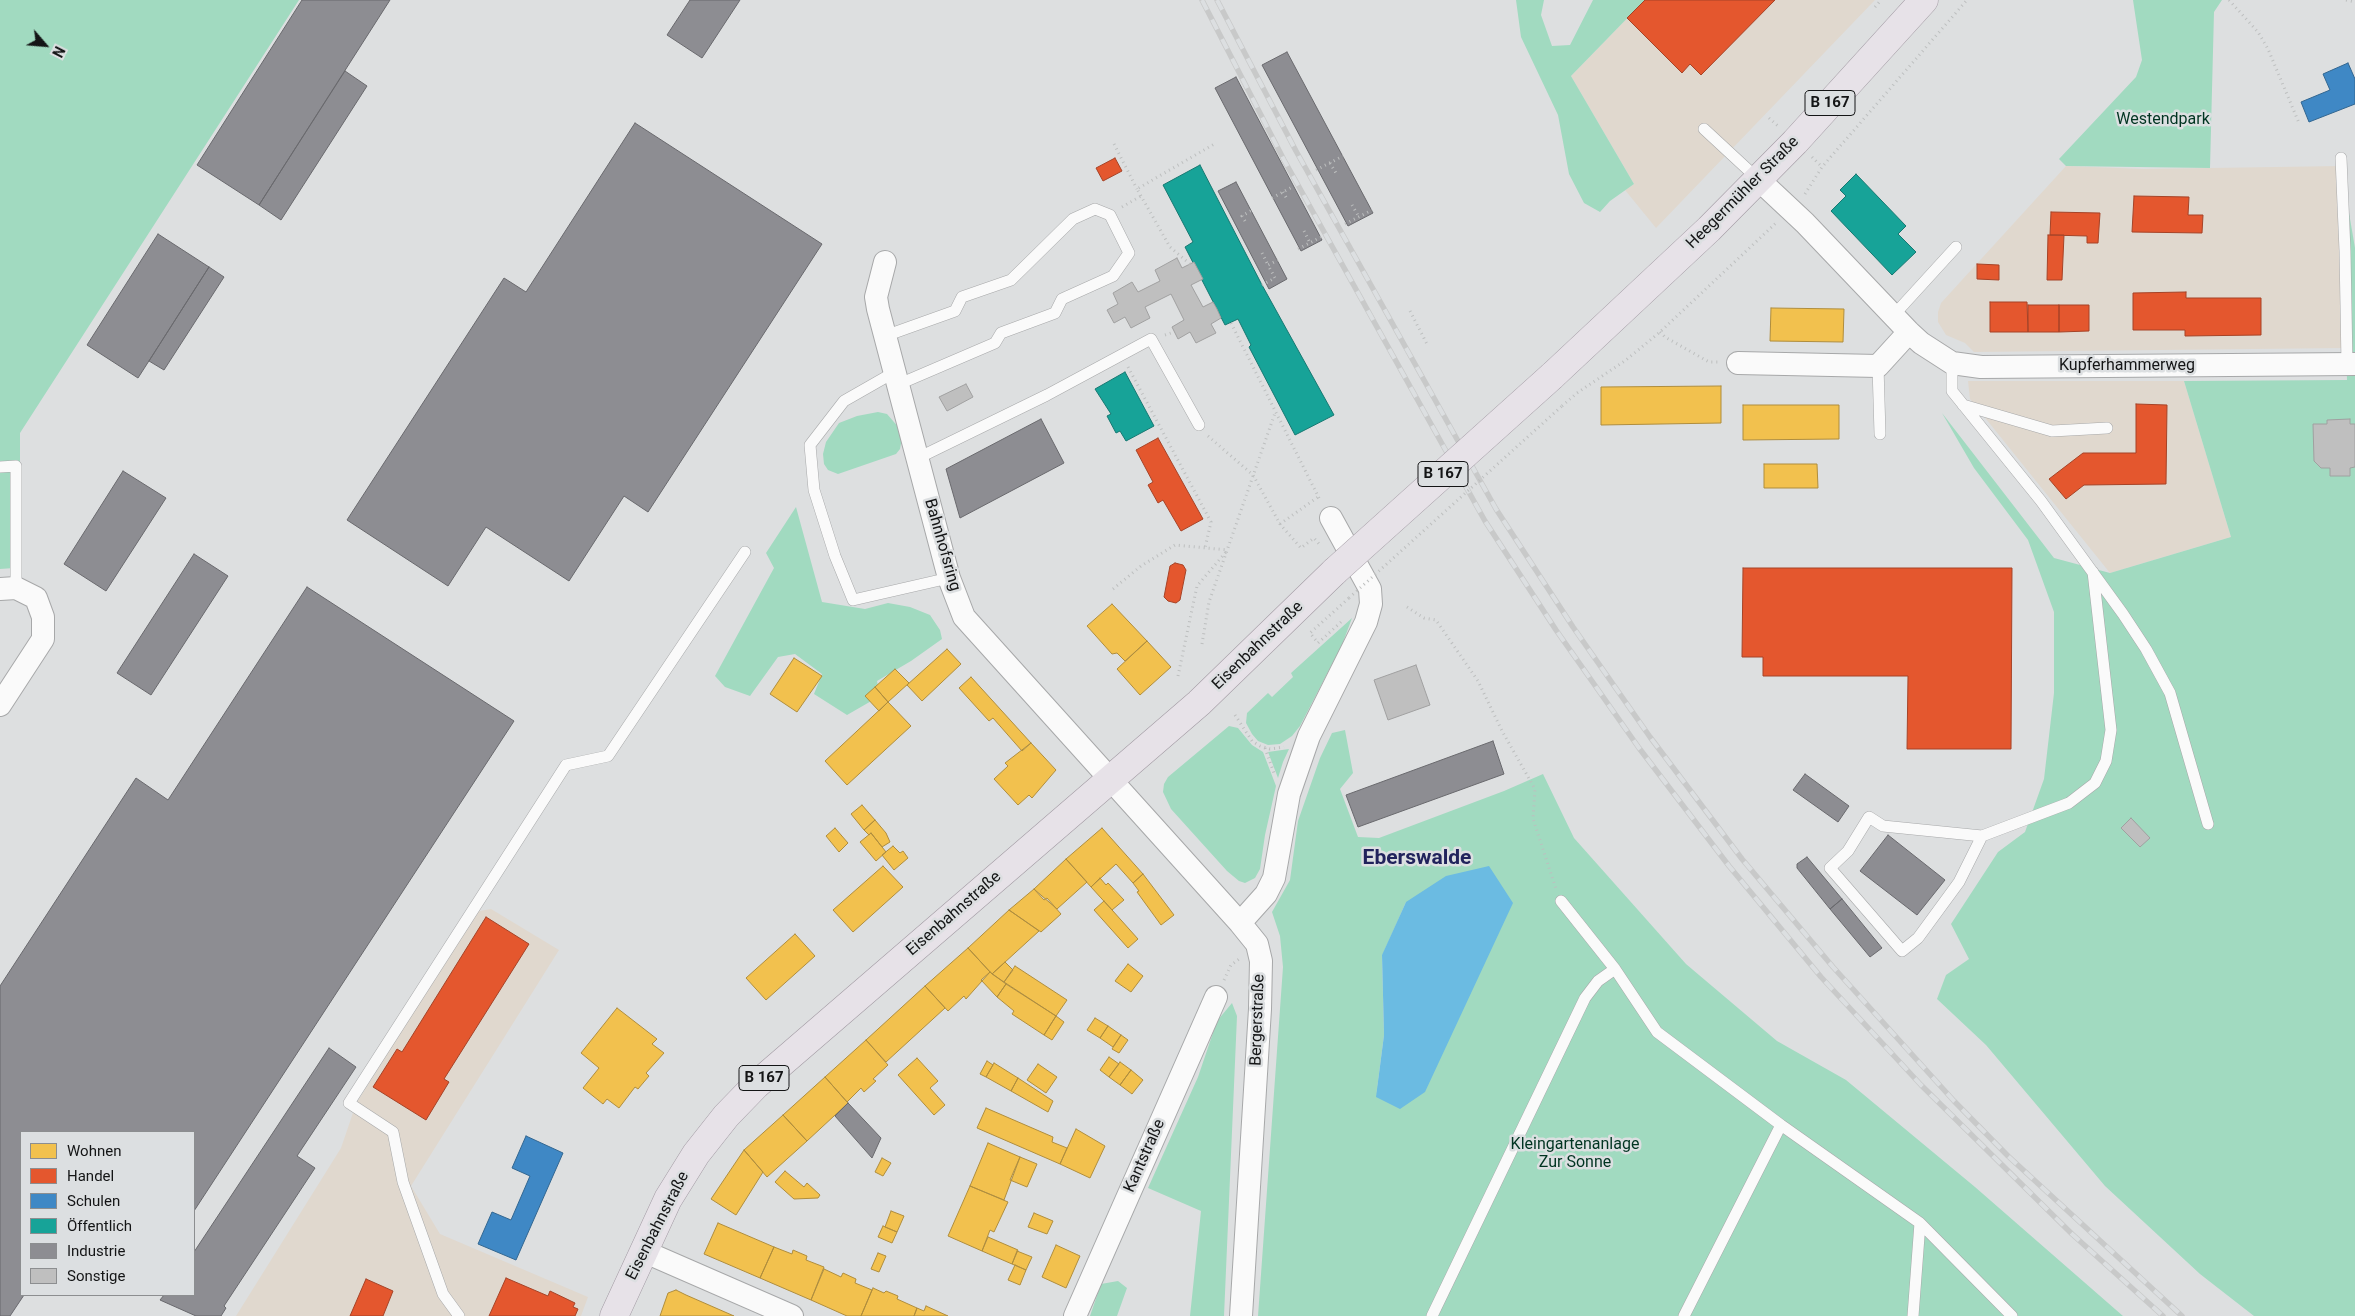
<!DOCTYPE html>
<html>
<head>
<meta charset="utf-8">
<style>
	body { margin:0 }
	#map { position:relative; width:2355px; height:1316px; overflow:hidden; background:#dddfe0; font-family:Roboto,sans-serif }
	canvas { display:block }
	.legend { position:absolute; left:20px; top:1131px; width:175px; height:165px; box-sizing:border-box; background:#dcdfe1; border:1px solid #8c8e90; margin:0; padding:6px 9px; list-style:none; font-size:15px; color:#141516 }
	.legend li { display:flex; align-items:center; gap:10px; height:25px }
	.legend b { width:25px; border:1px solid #8c8e90 }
	.north { position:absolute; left:20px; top:20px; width:50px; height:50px; -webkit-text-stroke:4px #dcdfe1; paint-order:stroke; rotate:117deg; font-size:14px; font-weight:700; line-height:20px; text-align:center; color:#141516 }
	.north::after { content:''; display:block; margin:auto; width:18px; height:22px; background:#141516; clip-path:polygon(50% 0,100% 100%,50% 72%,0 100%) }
</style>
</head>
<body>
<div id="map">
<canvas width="2355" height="1316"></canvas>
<ul class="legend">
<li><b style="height:14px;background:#f2c14e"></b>Wohnen</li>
<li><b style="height:14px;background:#e4572e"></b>Handel</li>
<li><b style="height:14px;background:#3f88c5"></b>Schulen</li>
<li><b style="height:14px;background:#17a398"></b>Öffentlich</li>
<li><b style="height:14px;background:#8d8d92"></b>Industrie</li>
<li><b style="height:14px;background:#bfbfbf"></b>Sonstige</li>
</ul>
<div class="north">N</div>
</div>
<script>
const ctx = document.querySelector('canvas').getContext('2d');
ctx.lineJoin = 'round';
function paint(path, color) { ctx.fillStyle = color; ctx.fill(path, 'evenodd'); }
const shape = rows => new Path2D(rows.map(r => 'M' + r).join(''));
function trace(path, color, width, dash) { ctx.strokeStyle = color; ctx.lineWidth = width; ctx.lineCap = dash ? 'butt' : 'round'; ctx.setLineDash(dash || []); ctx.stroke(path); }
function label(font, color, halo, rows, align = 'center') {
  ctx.font = font + ' Roboto,sans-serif'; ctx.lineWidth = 5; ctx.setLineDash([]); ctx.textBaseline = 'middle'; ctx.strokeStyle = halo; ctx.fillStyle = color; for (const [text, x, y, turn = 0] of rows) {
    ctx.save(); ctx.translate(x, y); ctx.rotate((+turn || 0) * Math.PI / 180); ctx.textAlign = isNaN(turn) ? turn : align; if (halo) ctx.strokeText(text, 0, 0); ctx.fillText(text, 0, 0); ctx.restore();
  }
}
const commercial = shape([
	[1645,0,1875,0,1656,228,1625,190,1634,184,1571,76],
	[2066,166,2144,169,2341,166,2346,348,1974,352,1965,343,1946,335,1938,322,1938,312,1941,303],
	[1968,381,2184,381,2231,537,2110,573,1970,399],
	[491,909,559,950,411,1186,440,1234,588,1297,581,1316,236,1316,341,1148,356,1104,474,912]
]);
const green = shape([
	[0,0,299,0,20,433,20,546,14,568,0,569],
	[1516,0,1544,0,1541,15,1552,46,1570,45,1593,0,1645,0,1571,76,1634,184,1610,201,1600,212,1584,203,1569,174,1558,115,1521,37],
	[2133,0,2222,0,2214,12,2210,168,2066,166,2059,159,2136,77,2142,60],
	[2341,166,2355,248,2355,1316,2254,1316,2200,1274,2105,1186,1986,1045,1937,999,1946,975,1969,959,1951,924,1998,852,2025,832,2044,779,2054,693,2054,612,2028,540,1974,468,1942,413,2054,558,2110,573,2231,537,2184,381,2347,380],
	[878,412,887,414,900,429,902,438,900,449,896,454,838,474,828,470,824,464,823,454,826,442,839,423,857,416],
	[796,507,822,602,865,609,888,603,910,607,930,615,940,630,942,639,911,661,877,681,880,696,847,715,814,694,822,674,795,654,778,657,750,696,725,687,715,676,774,568,766,553],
	[1352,618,1342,645,1300,726,1292,736,1280,744,1268,745,1258,741,1252,734,1246,723,1247,713,1268,693,1272,697,1293,677,1291,673],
	[1229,726,1238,728,1252,745,1263,752,1276,786,1265,835,1260,869,1255,878,1245,883,1239,881,1227,871,1171,809,1163,792,1164,784,1168,777],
	[1345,730,1353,773,1340,789,1358,837,1379,838,1504,791,1543,774,1574,838,1686,964,1777,1041,1846,1080,1975,1187,2123,1316,1258,1316,1283,967,1280,936,1272,912,1290,880,1298,821,1320,758,1332,733],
	[1406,902,1376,1097,1384,1035,1382,956],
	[1289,749,1283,762,1278,778,1268,752],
	[1232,1003,1237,1016,1224,1316,1190,1316,1201,1211,1148,1188,1198,1077,1217,1021],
	[1118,1281,1127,1288,1117,1316,1090,1316,1101,1284]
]);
const water = shape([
	[1489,866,1513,903,1425,1092,1400,1109,1376,1097,1384,1035,1382,955,1406,902,1446,876]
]);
const homes = shape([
	[1771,308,1844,309,1843,342,1770,341,1771,308],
	[1721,386,1721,423,1601,425,1601,387,1721,386],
	[1743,405,1839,405,1839,439,1743,440,1743,405],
	[1764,464,1817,464,1818,488,1764,488,1764,464],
	[1112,604,1147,641,1125,661,1117,653,1112,654,1087,626,1112,604],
	[1147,641,1171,667,1140,695,1117,669,1147,641],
	[947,649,961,664,922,701,907,685,947,649],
	[794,658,822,676,797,712,770,694,794,658],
	[895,669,909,683,888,702,875,687,895,669],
	[971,677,1031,743,1022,751,993,718,989,721,959,688,971,677],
	[875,687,888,702,879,711,865,696,875,687],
	[888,702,911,726,847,785,825,761,888,702],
	[1031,743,1056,770,1032,798,1029,795,1018,805,994,779,1008,766,1005,763,1031,743],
	[862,805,875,820,864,830,851,814,862,805],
	[875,820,886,833,890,842,882,847,871,833,869,835,864,830,875,820],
	[835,828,848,843,839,852,826,836,835,828],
	[1102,828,1143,874,1133,883,1116,864,1091,887,1066,859,1102,828],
	[871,833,886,852,876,861,860,842,871,833],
	[893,846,900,853,903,851,908,858,894,870,882,855,893,846],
	[1066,859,1087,882,1057,909,1034,889,1066,859],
	[883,866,903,887,853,932,833,910,883,866],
	[1143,874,1174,915,1161,925,1137,892,1139,891,1133,883,1143,874],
	[1100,878,1106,885,1108,883,1124,900,1112,910,1091,887,1100,878],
	[1034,889,1044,900,1047,898,1061,914,1041,932,1009,910,1034,889],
	[1104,901,1138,939,1128,948,1094,910,1104,901],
	[1009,910,1039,931,992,974,968,948,1009,910],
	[795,934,815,956,766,1000,746,978,795,934],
	[968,948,990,972,966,999,964,996,948,1011,925,986,968,948],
	[1005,962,1013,970,1004,982,992,974,1005,962],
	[1128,964,1143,976,1131,992,1115,981,1128,964],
	[1015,966,1067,1000,1056,1016,1004,982,1015,966],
	[990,972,1006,984,997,997,981,980,990,972],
	[1006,984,1056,1016,1044,1035,1012,1014,1014,1011,997,997,1006,984],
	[925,986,945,1008,886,1062,866,1040,925,986],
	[617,1008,657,1039,652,1044,664,1053,646,1073,649,1076,638,1089,635,1087,619,1108,607,1099,603,1104,583,1088,599,1068,581,1053,617,1008],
	[1056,1016,1064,1022,1052,1040,1044,1035,1056,1016],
	[1095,1018,1108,1026,1100,1038,1087,1030,1095,1018],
	[1108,1026,1121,1035,1113,1047,1100,1038,1108,1026],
	[1121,1035,1128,1040,1119,1053,1112,1049,1121,1035],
	[866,1040,888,1065,873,1079,876,1081,864,1092,861,1088,847,1102,825,1077,866,1040],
	[1109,1057,1119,1064,1109,1077,1100,1070,1109,1057],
	[917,1058,938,1081,930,1088,945,1105,934,1115,898,1075,917,1058],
	[987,1061,993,1065,986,1077,980,1074,987,1061],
	[1120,1062,1131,1070,1120,1085,1109,1077,1120,1062],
	[994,1063,1018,1078,1011,1091,986,1077,994,1063],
	[1038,1064,1057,1077,1046,1093,1027,1080,1038,1064],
	[1131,1070,1143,1080,1132,1094,1120,1085,1131,1070],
	[825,1077,848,1103,807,1141,783,1115,825,1077],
	[1018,1078,1053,1101,1048,1112,1011,1091,1018,1078],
	[986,1108,1053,1137,1052,1142,1067,1148,1060,1164,977,1128,986,1108],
	[783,1115,807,1141,767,1177,744,1150,783,1115],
	[1076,1129,1105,1146,1090,1178,1060,1164,1076,1129],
	[988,1143,1020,1157,1004,1200,970,1186,988,1143],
	[744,1150,763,1172,736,1215,711,1199,744,1150],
	[1020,1157,1037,1164,1027,1187,1010,1180,1020,1157],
	[882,1158,891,1163,883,1176,875,1172,882,1158],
	[785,1171,804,1187,807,1183,820,1195,818,1198,794,1199,775,1182,785,1171],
	[970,1186,1008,1202,994,1232,990,1230,982,1251,948,1236,970,1186],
	[891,1211,904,1216,897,1232,885,1227,891,1211],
	[1034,1213,1053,1221,1047,1234,1028,1227,1034,1213],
	[718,1223,774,1247,760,1278,704,1254,718,1223],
	[883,1226,897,1232,892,1243,878,1237,883,1226],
	[988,1237,1018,1250,1012,1264,982,1251,988,1237],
	[1056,1245,1080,1256,1066,1288,1042,1277,1056,1245],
	[774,1247,792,1254,793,1250,807,1256,806,1260,824,1267,811,1300,760,1278,774,1247],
	[1017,1251,1032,1257,1026,1270,1012,1264,1017,1251],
	[878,1253,886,1256,879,1272,871,1269,878,1253],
	[1015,1265,1026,1270,1020,1285,1008,1280,1015,1265],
	[824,1269,841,1277,843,1273,856,1279,855,1283,872,1290,861,1316,847,1316,811,1300,824,1269],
	[873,1288,884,1293,886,1291,898,1296,897,1299,917,1308,914,1316,861,1316,873,1288],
	[676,1290,686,1295,734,1316,660,1316,668,1293,676,1290],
	[926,1306,948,1316,914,1316,917,1308,924,1311,926,1306]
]);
const shops = shape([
	[1645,0,1775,0,1701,75,1690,64,1682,73,1627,18,1645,0],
	[1115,158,1122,171,1103,181,1096,168,1115,158],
	[2134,196,2189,197,2188,215,2203,215,2202,233,2132,232,2134,196],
	[2051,212,2100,213,2098,243,2087,243,2087,236,2050,235,2051,212],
	[2048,235,2064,235,2062,280,2047,280,2048,235],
	[1977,264,1999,265,1999,280,1977,279,1977,264],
	[2186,292,2186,298,2261,298,2261,335,2185,336,2185,330,2133,330,2133,293,2186,292],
	[1990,302,2027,302,2028,332,1990,332,1990,302],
	[2028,305,2059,305,2059,332,2028,332,2028,305],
	[2059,305,2089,305,2089,331,2059,332,2059,305],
	[2136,404,2167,405,2166,484,2084,485,2066,499,2049,479,2083,453,2136,453,2136,404],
	[1158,438,1203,519,1181,531,1163,500,1158,503,1148,485,1153,482,1136,450,1158,438],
	[1175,563,1183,565,1186,570,1180,600,1176,603,1168,601,1164,597,1170,566,1175,563],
	[1743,568,2012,568,2011,749,1907,749,1908,676,1763,676,1763,657,1742,657,1743,568],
	[486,917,529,944,444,1079,449,1082,426,1120,373,1087,397,1049,402,1052,486,917],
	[506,1278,548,1296,550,1291,575,1303,573,1307,578,1309,575,1316,489,1316,506,1278],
	[366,1279,393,1291,383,1316,350,1316,366,1279]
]);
const schools = shape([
	[2348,63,2355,79,2355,104,2309,122,2301,102,2330,90,2323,74,2348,63],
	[526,1136,563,1153,516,1260,478,1244,492,1212,511,1220,530,1176,512,1168,526,1136]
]);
const public = shape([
	[1200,165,1262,285,1334,415,1295,435,1249,347,1251,345,1238,319,1225,325,1185,247,1193,242,1163,185,1200,165],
	[1856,174,1906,226,1898,234,1916,252,1892,275,1831,211,1846,196,1840,190,1856,174],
	[1125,372,1154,426,1126,441,1120,431,1116,433,1107,416,1111,414,1095,389,1125,372]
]);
const industry = shape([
	[302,0,390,0,259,205,197,165,302,0],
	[690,0,740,0,702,58,667,35,690,0],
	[1287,52,1373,213,1348,226,1262,65,1287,52],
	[345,71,367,86,281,220,259,205,345,71],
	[1236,77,1322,240,1301,251,1215,88,1236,77],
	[635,123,822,244,648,512,624,496,569,581,486,527,448,586,347,520,504,278,526,292,635,123],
	[1236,182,1287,279,1269,289,1218,191,1236,182],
	[158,234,209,267,138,378,87,345,158,234],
	[209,267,224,277,164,370,149,361,209,267],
	[1041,419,1064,463,960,518,946,469,1041,419],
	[123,471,166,498,106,591,64,564,123,471],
	[194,554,228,576,151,695,117,673,194,554],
	[307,587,514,721,194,1211,194,1132,21,1132,21,1295,24,1295,10,1316,0,1316,0,986,136,778,168,800,307,587],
	[1493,741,1504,774,1358,827,1346,795,1493,741],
	[1805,774,1849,806,1838,822,1793,790,1805,774],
	[1888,835,1945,880,1917,915,1860,871,1888,835],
	[1807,857,1842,899,1830,909,1797,868,1797,864,1807,857],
	[1842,899,1882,948,1870,957,1830,909,1842,899],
	[329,1048,356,1067,297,1156,315,1168,224,1306,226,1308,221,1316,196,1316,160,1300,164,1295,194,1295,194,1252,329,1048],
	[848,1103,881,1138,872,1158,835,1116,848,1103]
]);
const building = shape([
	[1177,258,1182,268,1194,262,1203,279,1191,285,1203,307,1213,302,1217,309,1221,318,1211,324,1216,333,1196,343,1190,332,1178,339,1172,327,1184,320,1171,294,1145,307,1150,318,1131,328,1125,317,1114,323,1107,310,1118,304,1113,293,1132,282,1138,292,1160,281,1155,270,1177,258],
	[966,384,973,397,947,411,939,397,966,384],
	[2350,419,2350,424,2355,424,2355,467,2350,468,2350,476,2330,476,2330,468,2321,468,2314,461,2313,424,2327,424,2327,420,2350,419],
	[1416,665,1430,705,1388,720,1374,680,1416,665],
	[2131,818,2150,838,2140,847,2121,828,2131,818]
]);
const path = shape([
	[2229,0,2258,32,2268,49,2299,123],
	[2346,0,2355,2],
	[1875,7,1881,0],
	[1769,118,1778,126],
	[1114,144,1137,189],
	[1812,157,1822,167],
	[1330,163,1336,173],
	[1316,170,1343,156],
	[1283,192,1287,199],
	[1805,194,1822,167,1967,0],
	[1272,198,1294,186],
	[1352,205,1359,217],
	[1122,207,1141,196],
	[1245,221,1242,216,1252,210],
	[1345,224,1372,210],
	[1304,231,1310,243],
	[1298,249,1321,237],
	[1262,253,1268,265],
	[1190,264,1170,247,1137,189,1216,143],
	[1262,285,1275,278,1268,265,1278,260],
	[1410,311,1428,346],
	[1231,323,1320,500],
	[1660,332,1665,337,1709,362,1718,362],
	[1165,335,1174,332],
	[1128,367,1211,522,1205,548],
	[1562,406,1577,393,1626,360,1660,332,1776,223],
	[1208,436,1253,475,1280,524,1301,548,1314,538,1320,545],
	[1280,524,1318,497],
	[1113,589,1141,566,1175,545,1228,550],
	[1407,607,1424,618,1436,620,1478,681,1502,731,1535,789,1533,819,1556,889],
	[1341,622,1318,643,1310,633,1349,598],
	[1202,644,1209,602,1275,413],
	[1178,676,1197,586,1226,552],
	[1235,715,1252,741,1260,746,1270,749,1284,747],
	[1265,748,1274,773],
	[1224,980,1231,965,1239,959]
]);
const service = shape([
	[1704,129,1758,179],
	[2341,158,2345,251,2347,364],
	[1893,316,1956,247],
	[885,336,955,311,962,297,1011,280,1073,219,1095,209,1110,215,1129,253,1113,276,1062,299,1055,313,1001,333,995,343,897,385],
	[1952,363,1952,391,2041,501,2123,614,2146,649,2170,693,2208,824],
	[1878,366,1880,434],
	[893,373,844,401,810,445,814,490,835,556,853,600,949,578],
	[1963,405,2052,431,2107,428],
	[918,458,1047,395,1151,339,1199,425],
	[0,467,16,466,16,588],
	[1982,836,1959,882,1918,938,1902,951,1830,868,1848,851,1869,817,1883,826,1982,836,2069,803,2095,783,2106,761,2111,730,2093,572],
	[1615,969,1657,1032,1781,1125,1920,1223,1913,1316],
	[1920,1223,2012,1316],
	[459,1316,443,1294,403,1182,393,1132,349,1103,566,765,608,756,745,552],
	[1432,1316,1585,998,1598,981,1615,969,1561,901],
	[1684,1316,1781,1125]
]);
const minor = shape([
	[1758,179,1805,223,1909,332,1921,343,1952,363,1981,367,2355,364],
	[885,262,876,297,878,309,949,578,964,617,1240,923,1257,944,1261,961,1260,1009,1241,1316],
	[1738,363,1878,366,1909,332],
	[0,589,16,588,36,598,43,617,43,639,0,705],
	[1240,923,1266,894,1274,878,1289,794,1309,736,1366,622,1371,604,1370,589,1331,518],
	[643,1251,792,1316],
	[1075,1316,1216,997]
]);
const primary = shape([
	[1552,376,1709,229,1795,142,1924,0],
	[614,1316,668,1199,696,1154,726,1116,756,1085,1199,703,1335,571]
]);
const rail = shape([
	[1202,0,1284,160,1485,521,1556,630,1639,748,1729,866,1821,977,1921,1085,2072,1234,2163,1316],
	[1217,0,1296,151,1496,509,1573,627,1650,737,1742,859,1833,967,1954,1101,2008,1156,2182,1316]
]);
const pathBridge = shape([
	[1349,598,1562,406]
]);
const primaryBridge = shape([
	[1335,571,1552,376]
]);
const shields = [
	[1830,103,50],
	[1443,474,50],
	[764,1078,50]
];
const shieldNames = [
	["B 167",1830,103],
	["B 167",1443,474],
	["B 167",764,1078]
];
const parkNames = [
	["Westendpark",2163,120],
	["Kleingartenanlage",1575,1145],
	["Zur Sonne",1575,1163]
];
const streetNames = [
	["Heegermühler Straße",1743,193,-45],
	["Kupferhammerweg",2127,366],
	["Bahnhofsring",942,545,74],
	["Eisenbahnstraße",1258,646,-44],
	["Eisenbahnstraße",954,914,-41],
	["Bergerstraße",1258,1020,-88],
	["Kantstraße",1145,1156,-66],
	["Eisenbahnstraße",658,1226,-63]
];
const districtNames = [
	["Eberswalde",1417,859]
];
paint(commercial, '#e0d8ce');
paint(green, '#a1dac0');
paint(water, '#6bbbe2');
paint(homes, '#f2c14e');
trace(homes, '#af8d3d', 1);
paint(shops, '#e4572e');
trace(shops, '#a64327', 1);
paint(schools, '#3f88c5');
trace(schools, '#326690', 1);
paint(public, '#17a398');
trace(public, '#167871', 1);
paint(industry, '#8d8d92');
trace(industry, '#69696d', 1);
paint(building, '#bfbfbf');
trace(building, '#a0a0a0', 1);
trace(service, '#a7a8a9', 12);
trace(minor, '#a7a8a9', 24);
trace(primary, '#a29aa3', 29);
trace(path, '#bdbfbf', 3, [1, 4]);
trace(service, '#fafafa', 11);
trace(minor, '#fafafa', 22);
trace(primary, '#e7e2e8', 28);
trace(rail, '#c8c9c9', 5.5);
trace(rail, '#dcdfe1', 4, [11]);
trace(primaryBridge, '#a29aa3', 29, []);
trace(pathBridge, '#bdbfbf', 3, [1, 4]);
trace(primaryBridge, '#e7e2e8', 28);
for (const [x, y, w] of shields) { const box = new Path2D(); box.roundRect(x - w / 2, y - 12.5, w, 25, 4); ctx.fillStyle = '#dcdfe1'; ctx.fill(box); trace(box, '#141516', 1); }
label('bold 15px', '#141516', null, shieldNames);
label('16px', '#003421', '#dcdfe1', parkNames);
label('16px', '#141516', '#dcdfe1', streetNames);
label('bold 21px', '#21235c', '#dcdfe1', districtNames);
</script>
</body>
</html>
